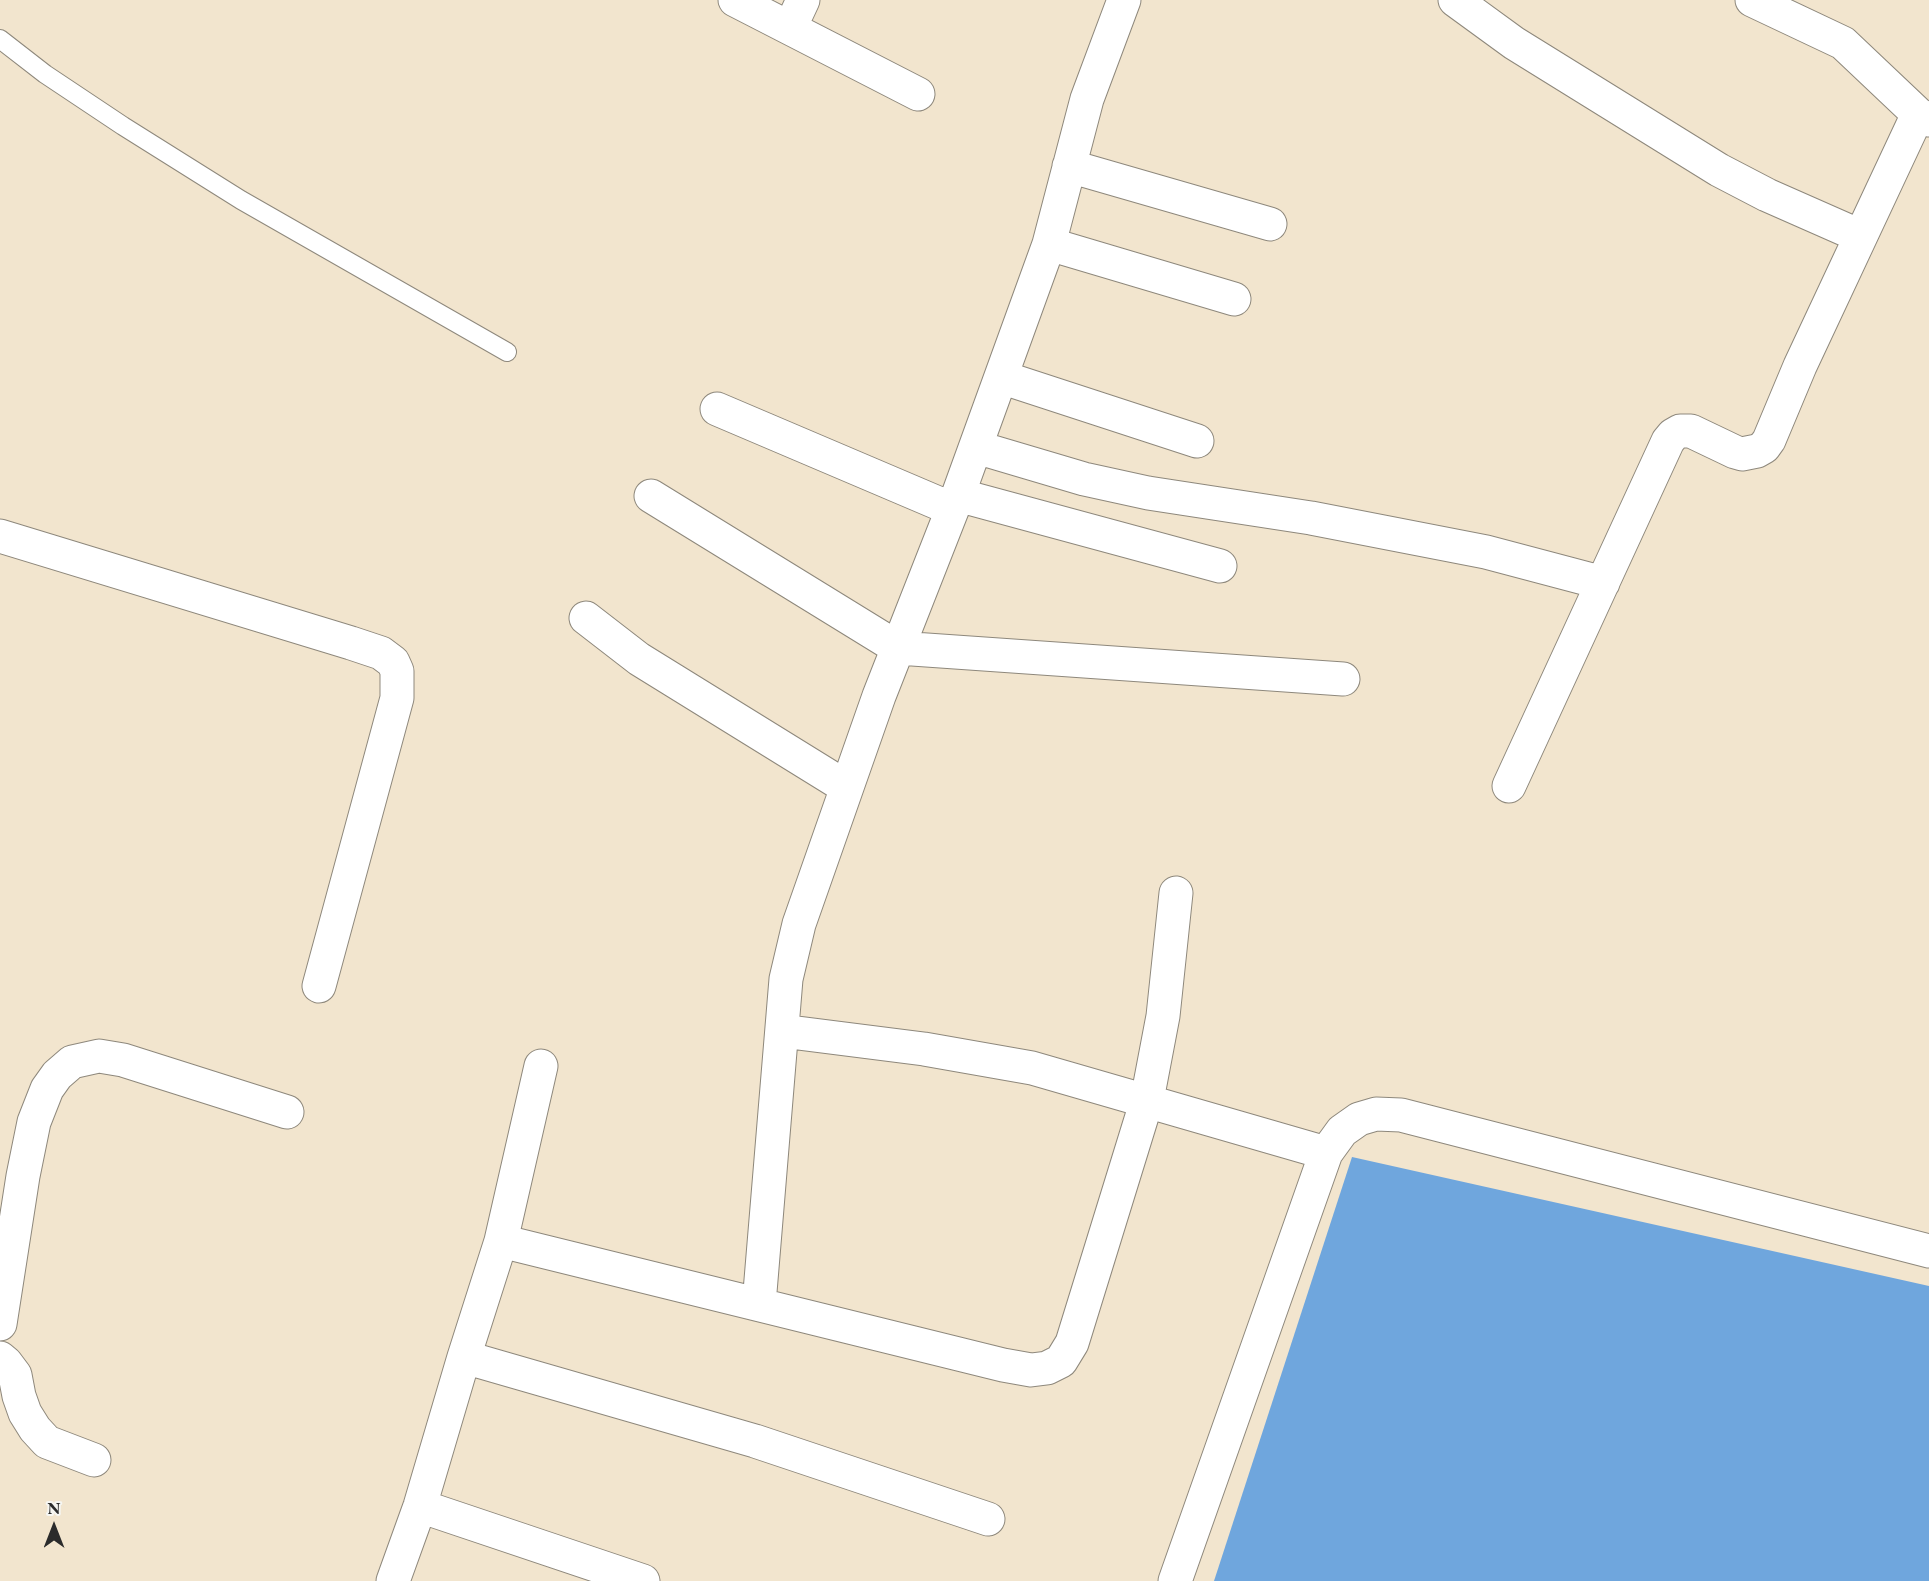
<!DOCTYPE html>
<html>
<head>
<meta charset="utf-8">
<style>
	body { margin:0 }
	#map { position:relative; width:1929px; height:1581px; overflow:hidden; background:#f2e5ce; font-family:"EB Garamond",serif }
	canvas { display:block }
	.north { position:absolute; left:24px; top:1497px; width:60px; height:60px; -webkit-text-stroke:4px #f6f6f2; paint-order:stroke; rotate:0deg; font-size:16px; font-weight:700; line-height:24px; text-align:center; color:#2b2b2b }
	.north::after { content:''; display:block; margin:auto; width:21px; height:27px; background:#2b2b2b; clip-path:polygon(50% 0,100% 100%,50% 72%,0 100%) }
</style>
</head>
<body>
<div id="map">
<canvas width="1929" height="1581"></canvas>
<div class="north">N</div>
</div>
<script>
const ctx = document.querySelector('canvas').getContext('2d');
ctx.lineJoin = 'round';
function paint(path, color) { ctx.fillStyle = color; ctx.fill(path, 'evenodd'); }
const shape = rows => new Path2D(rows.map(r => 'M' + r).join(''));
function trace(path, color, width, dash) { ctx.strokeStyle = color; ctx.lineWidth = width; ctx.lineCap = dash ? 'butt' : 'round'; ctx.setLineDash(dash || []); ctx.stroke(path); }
const water = shape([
	[1352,1157,1929,1286,1929,1581,1214,1581]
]);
const service = shape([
	[0,39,45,74,123,126,241,200,507,352]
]);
const minor = shape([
	[735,0,918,94],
	[1455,0,1514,43,1719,170,1767,195,1860,236],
	[1752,0,1843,43,1918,114,1929,120],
	[790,28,803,0],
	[1069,166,1270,224],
	[1049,244,1234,299],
	[1001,377,1197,441],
	[717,409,952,509],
	[976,447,1084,479,1148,493,1311,518,1486,552,1603,583],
	[958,495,1220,566],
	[651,496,898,648,1343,679],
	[0,536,351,643,381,653,393,662,397,671,397,698,319,986],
	[586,618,639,659,846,787],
	[1509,786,1668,441,1673,435,1680,431,1691,431,1735,452,1742,454,1757,451,1764,447,1769,440,1800,366,1918,114],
	[782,1031,924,1049,1032,1068,1326,1153],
	[501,1241,1003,1365,1031,1370,1047,1368,1061,1361,1072,1343,1147,1100,1163,1016,1176,893],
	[759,1304,786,979,799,924,879,696,958,495,1049,244,1087,99,1124,0],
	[0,1324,23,1176,34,1122,47,1089,57,1075,72,1062,99,1056,123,1060,287,1112],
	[464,1357,755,1441,988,1519],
	[0,1358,6,1363,15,1375,19,1396,25,1413,35,1429,47,1442,94,1460],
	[420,1506,643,1581],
	[393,1581,420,1506,464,1357,501,1241,541,1066],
	[1175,1581,1326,1153,1342,1131,1359,1119,1376,1114,1401,1115,1929,1251]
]);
paint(water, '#6fa6dd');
trace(service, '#8e887c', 20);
trace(minor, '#8e887c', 35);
trace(service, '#fff', 18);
trace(minor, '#fff', 33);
</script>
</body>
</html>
